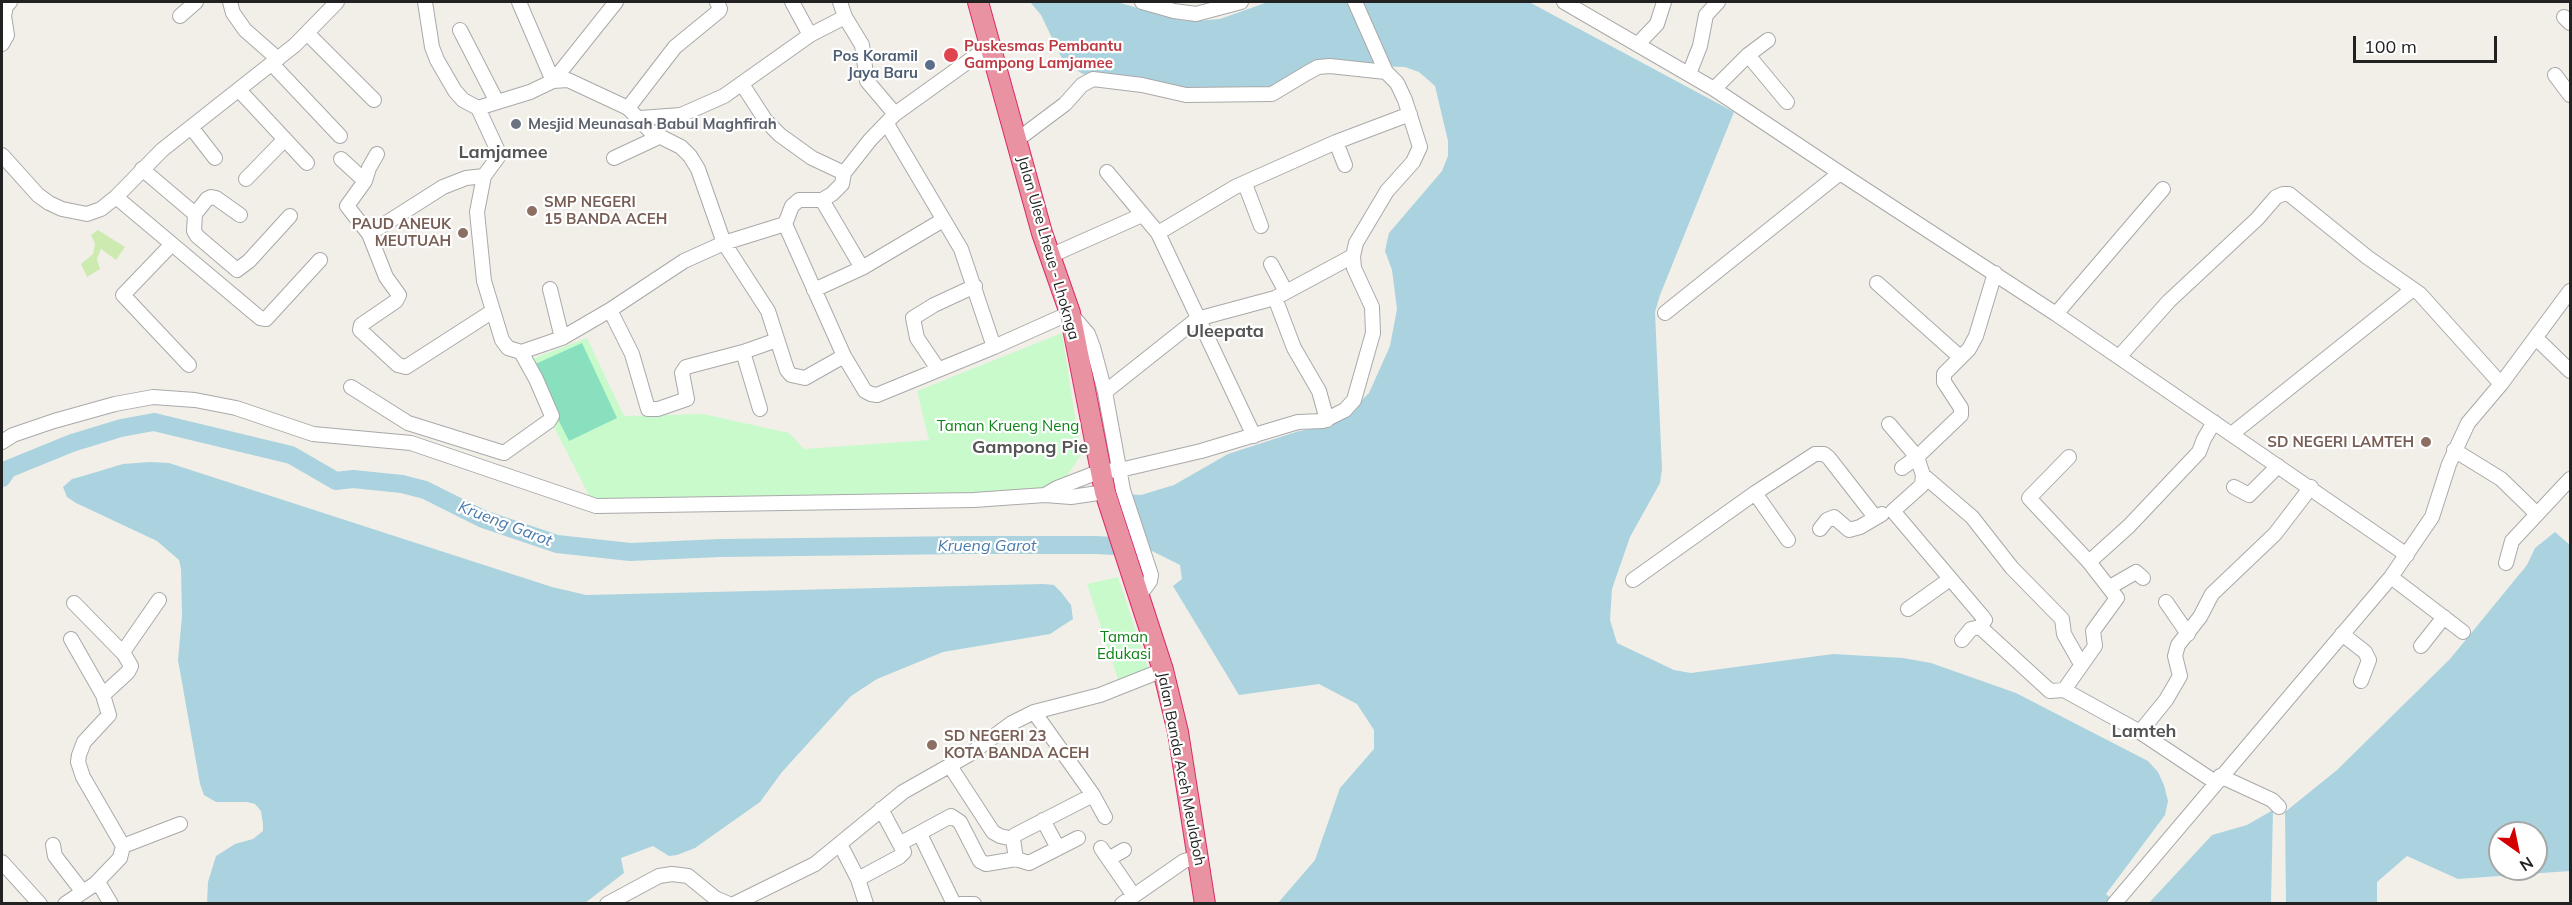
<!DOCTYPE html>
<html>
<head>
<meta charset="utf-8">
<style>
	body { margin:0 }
	#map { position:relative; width:2572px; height:905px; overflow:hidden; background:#f2efe9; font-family:Mulish,sans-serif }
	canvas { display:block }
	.frame { position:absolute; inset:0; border:3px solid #222; pointer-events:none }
	.north { position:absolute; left:2488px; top:821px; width:60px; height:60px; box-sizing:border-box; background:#fff; border:2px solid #a7a7a7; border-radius:50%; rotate:147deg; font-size:16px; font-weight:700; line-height:24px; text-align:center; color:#222 }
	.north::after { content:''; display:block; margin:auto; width:21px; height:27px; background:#d40000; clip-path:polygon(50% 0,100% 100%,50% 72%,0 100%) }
	.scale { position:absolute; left:2353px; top:36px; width:144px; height:27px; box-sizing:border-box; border:3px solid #222; border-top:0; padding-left:8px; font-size:18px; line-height:21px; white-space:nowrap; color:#222; -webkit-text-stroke:4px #fff; paint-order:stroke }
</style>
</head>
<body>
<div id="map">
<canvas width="2572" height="905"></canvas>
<div class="frame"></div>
<div class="north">N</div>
<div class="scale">100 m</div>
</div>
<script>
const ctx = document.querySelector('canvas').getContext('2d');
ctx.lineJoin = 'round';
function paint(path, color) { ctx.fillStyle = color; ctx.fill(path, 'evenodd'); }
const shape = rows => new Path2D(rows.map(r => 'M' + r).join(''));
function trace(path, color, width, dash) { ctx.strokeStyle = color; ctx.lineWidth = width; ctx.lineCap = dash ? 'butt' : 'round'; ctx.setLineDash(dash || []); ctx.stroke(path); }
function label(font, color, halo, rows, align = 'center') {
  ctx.font = font + ' Mulish,sans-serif'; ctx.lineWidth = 4.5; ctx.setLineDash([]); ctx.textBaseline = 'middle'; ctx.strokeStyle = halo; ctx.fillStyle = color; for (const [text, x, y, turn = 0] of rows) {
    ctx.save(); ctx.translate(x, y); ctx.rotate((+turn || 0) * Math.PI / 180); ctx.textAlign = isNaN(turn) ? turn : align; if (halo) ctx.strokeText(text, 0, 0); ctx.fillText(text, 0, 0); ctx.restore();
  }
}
const grass = shape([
	[98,230,125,247,116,260,101,249,97,259,100,269,87,277,81,264,93,254,95,244,91,235]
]);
const park = shape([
	[1062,333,1081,455,1063,482,1027,492,593,503,521,363,587,338,624,416,703,414,789,433,804,449,929,440,917,391],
	[1118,577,1149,671,1119,682,1087,584]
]);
const pitch = shape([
	[582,343,617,418,569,441,531,366]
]);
const water = shape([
	[1030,2,1117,2,1179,20,1197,21,1220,19,1268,2,1529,2,1734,112,1660,295,1655,312,1662,469,1660,483,1630,537,1612,589,1610,620,1617,643,1674,670,1691,673,1833,654,1903,658,1931,663,2016,693,2148,761,2158,772,2164,785,2168,801,2165,815,2106,894,2116,903,1278,903,1315,860,1340,788,1374,749,1374,730,1357,704,1319,684,1239,695,1173,586,1182,579,1180,565,1144,547,1126,494,1141,495,1174,485,1228,454,1299,431,1325,427,1342,420,1369,393,1390,346,1397,309,1392,270,1385,251,1389,233,1442,171,1448,156,1448,141,1435,86,1419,72,1405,67,1331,65,1276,87,1203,93,1112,77,1083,74,1064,63,1041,15],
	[150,462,169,463,552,587,586,595,1043,584,1054,585,1061,592,1071,605,1073,619,1050,634,943,652,877,679,851,696,782,772,760,802,695,848,677,855,669,856,653,846,621,858,624,873,585,903,207,903,208,882,216,856,235,844,253,839,263,831,263,824,261,811,255,804,247,802,216,802,204,795,200,784,178,660,182,616,181,569,179,560,157,541,76,503,67,497,63,487,72,479,83,476,123,464],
	[2555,532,2570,545,2570,871,2458,879,2407,856,2377,882,2377,903,2148,904,2212,835,2247,825,2273,810,2285,812,2337,770,2450,659,2527,565,2535,548],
	[2500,833,2536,833,2536,869,2500,869]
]);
const pier = shape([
	[2273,810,2285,812,2286,904,2271,903]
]);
const river = shape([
	[2,478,8,469,72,443,121,428,154,422,291,455,336,481,353,479,402,484,425,490,483,519,557,544,630,552,720,548,964,545,1095,545,1137,547]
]);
const minor = shape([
	[230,2,233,13,245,30,278,59],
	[425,2,432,47,437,60,455,91,463,100,478,108,497,149,498,157,484,176,477,212,484,281,502,340,508,348,521,352,562,338,610,310,684,261,724,243,785,224,792,206,799,200,822,200,832,194,842,184,844,173,870,140,895,114,991,45],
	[519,2,553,81,616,2],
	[792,2,810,35],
	[840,2,845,17],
	[1142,2,1174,11,1196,14,1241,2],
	[1355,2,1386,72],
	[1564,2,1714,89,1840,173,2056,314,2407,555],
	[180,16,196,2],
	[2564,17,2570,23],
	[460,30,497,102],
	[307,33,374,100],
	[2,44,7,35,4,16,6,6,10,2],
	[1638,44,1657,24,1664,2],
	[1748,55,1787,102],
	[272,64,340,136],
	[1689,74,1700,46,1706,15,1718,2],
	[2555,75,2570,95],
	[742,84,766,121,780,135,812,158,844,173],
	[1714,89,1748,55,1768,40],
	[239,90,307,163],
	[478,108,530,92,553,81,568,80,628,108,651,132,681,147,690,156,698,169,724,243,768,311,787,370,791,375,805,378,844,356],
	[628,108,675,47,719,11,720,9,717,2],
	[640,118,681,115,724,96,810,35,845,17,862,45,867,81,895,114],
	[887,124,961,249,994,347],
	[191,127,215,158],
	[1017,140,1065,104,1082,85,1093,79,1142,85,1186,95,1272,94,1307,73,1318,67,1330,66,1386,72,1397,83,1405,100,1420,147,1413,162,1387,191,1356,243,1353,256,1354,268,1372,307,1373,333,1354,400,1345,410,1323,421,1298,422,1201,451,1120,470,1101,471,1057,488,1045,495],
	[1336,142,1345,165],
	[2,155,38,195,49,203,62,209,87,214,101,209,116,197,162,150,295,45,337,2],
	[614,158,659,137],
	[341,159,365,181,347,206,369,234,386,277,399,295,396,301,361,325,360,330,398,365,406,367,493,311],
	[142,169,195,214,194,231,197,236,237,270,249,261,290,216],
	[1107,172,1158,233,1254,436],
	[246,179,285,139],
	[365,181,369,168,377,154],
	[1245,184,1261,226],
	[116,197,260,318,266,319,320,260],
	[195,214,207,199,211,197,216,198,240,215],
	[785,224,844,356,865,391,871,394,877,395,994,347,1070,313,1088,334,1093,347,1105,392,1123,490,1151,575,1150,581,1139,596],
	[1158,233,1235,187,1336,142,1410,114],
	[369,234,443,187,466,178,484,176],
	[172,244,123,295,189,365],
	[1050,256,1142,215],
	[1271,264,1286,292],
	[862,268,943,220],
	[1877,283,1960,357],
	[550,289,562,338],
	[814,290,862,268,822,200],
	[1275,298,1294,348,1319,391,1327,420],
	[610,310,632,354,648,409,658,409,687,399,682,373,686,367,743,352,777,340],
	[1665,313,1840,173],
	[2056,314,2163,189],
	[2536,338,2570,371],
	[743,352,760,409],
	[2119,357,2169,301,2257,219,2276,197,2283,194,2289,194,2367,257,2420,294,2501,384],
	[938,369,917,338,913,318,934,305,975,286],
	[351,387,408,423,504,453,549,421,552,416,536,379,521,352],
	[1105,392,1197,319,1275,298,1353,256],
	[1889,424,1917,457,1923,475,1922,485,1893,511,1982,616,1985,620,1980,627,2050,691,2064,690,2140,732,2215,782],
	[2233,433,2413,289],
	[2,442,13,435,54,421,115,404,153,397,195,400,236,408,313,434,411,443,596,506,974,500,1045,495,1071,497,1105,492],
	[2454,450,2501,479,2537,514],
	[2069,457,2029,498,2089,562,2129,526,2199,452,2204,439,2214,422],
	[1902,468,1917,457,1961,415,1961,408,1944,382,1944,374,1969,349,1976,336,1995,273],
	[1923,475,1972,517,2012,568,2062,619,2064,634,2081,664],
	[2234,487,2249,495,2278,466],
	[1755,493,1788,540],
	[1820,529,1827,520,1834,517,1849,530,1860,527,1882,514],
	[2506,563,2512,541,2570,479],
	[2391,577,2463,632],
	[1633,580,1755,493,1815,454,1824,454,1829,458,1875,517],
	[2110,587,2136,572,2143,578],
	[2166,602,2188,634],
	[74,603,124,654],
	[1908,609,1950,579],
	[2342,634,2365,652,2369,660,2361,681],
	[71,639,103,695],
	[1962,640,1971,629,1980,627],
	[2421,646,2444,617],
	[2064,690,2095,646,2093,631,2117,598,2089,562],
	[1034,712,1093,795,1105,817],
	[2140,732,2166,700,2180,676,2175,656,2178,645,2200,617,2212,594,2275,534,2311,487],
	[950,766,993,832,1000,836,1013,839],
	[2220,776,2272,800,2279,807],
	[1043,820,1058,848],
	[920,834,954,904],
	[901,843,951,816,960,822,980,861,986,864,1016,859,1029,863,1078,838],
	[840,844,858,879,866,904],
	[53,845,55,856,82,891],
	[123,846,180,824],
	[1101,848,1134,896],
	[1110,858,1124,850],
	[1016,859,1013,839,1015,835,1093,795],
	[2,862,40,904],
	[858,879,899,857,904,852,881,809],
	[95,884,120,858,123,846,83,777,78,762,79,755,84,742,109,715,103,695,128,672,131,666,124,654,125,649,159,600],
	[65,904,95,884,101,887,111,904],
	[607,904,659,876,672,874,688,876,715,898,729,904],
	[734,904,815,864,903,792,970,754,1012,723,1034,712,1100,695,1163,670],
	[961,904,974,904],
	[1122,904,1184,861,1200,857],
	[2114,904,2391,577,2432,517,2449,464,2468,423,2501,384,2570,291]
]);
const highway = shape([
	[978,2,1042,233,1070,313,1105,492,1163,670,1178,732,1205,904]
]);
const markers = [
	[951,55,8,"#e0444e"],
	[930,65,6,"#5c6f8a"],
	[516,124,6,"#6b7280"],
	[532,211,6,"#8d6e63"],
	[463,233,6,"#8d6e63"],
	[2426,442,6,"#8d6e63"],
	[932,745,6,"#8d6e63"]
];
const healthNames = [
	["Puskesmas Pembantu",964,46],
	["Gampong Lamjamee",964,63]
];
const serviceNames = [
	["Pos Koramil",918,56],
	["Jaya Baru",918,73]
];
const worshipNames = [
	["Mesjid Meunasah Babul Maghfirah",528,124]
];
const educationNames = [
	["SMP NEGERI",544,202],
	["15 BANDA ACEH",544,219],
	["PAUD ANEUK",451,224,"right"],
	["MEUTUAH",451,241,"right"],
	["SD NEGERI LAMTEH",2414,442,"right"],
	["SD NEGERI 23",944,736],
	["KOTA BANDA ACEH",944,753]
];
const streetNames = [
	["Jalan Ulee Lheue - Lhoknga",1048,248,74],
	["Jalan Banda Aceh Meulaboh",1181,769,79]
];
const parkNames = [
	["Taman Krueng Neng",1008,426],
	["Taman",1124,637],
	["Edukasi",1124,654]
];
const waterNames = [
	["Krueng Garot",505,524,21],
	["Krueng Garot",987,546]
];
const quarterNames = [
	["Lamjamee",503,153],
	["Uleepata",1225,332],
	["Gampong Pie",1030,448],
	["Lamteh",2144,732]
];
paint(grass, '#cdebb0');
paint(park, '#c8facc');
paint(pitch, '#88e0be');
paint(water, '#aad3df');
paint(pier, '#f2efe9');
trace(river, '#aad3df', 18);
trace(minor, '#a9a9a9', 16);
trace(highway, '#dc2a67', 22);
trace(minor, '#fff', 14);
trace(highway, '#e892a2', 20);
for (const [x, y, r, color] of markers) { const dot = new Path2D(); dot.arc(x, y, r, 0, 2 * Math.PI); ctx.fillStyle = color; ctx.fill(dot); trace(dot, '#fff', 2); }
label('bold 15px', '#be3a42', '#fff', healthNames, 'left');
label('bold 15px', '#4e5e75', '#fff', serviceNames, 'right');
label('bold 15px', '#5b616d', '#fff', worshipNames, 'left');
label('bold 15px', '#785e54', '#fff', educationNames, 'left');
label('15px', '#222', '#fff', streetNames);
label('15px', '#0c8416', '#fff', parkNames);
label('italic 16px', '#4a7aab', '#fff', waterNames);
label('bold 18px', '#555', '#fff', quarterNames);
</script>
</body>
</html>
